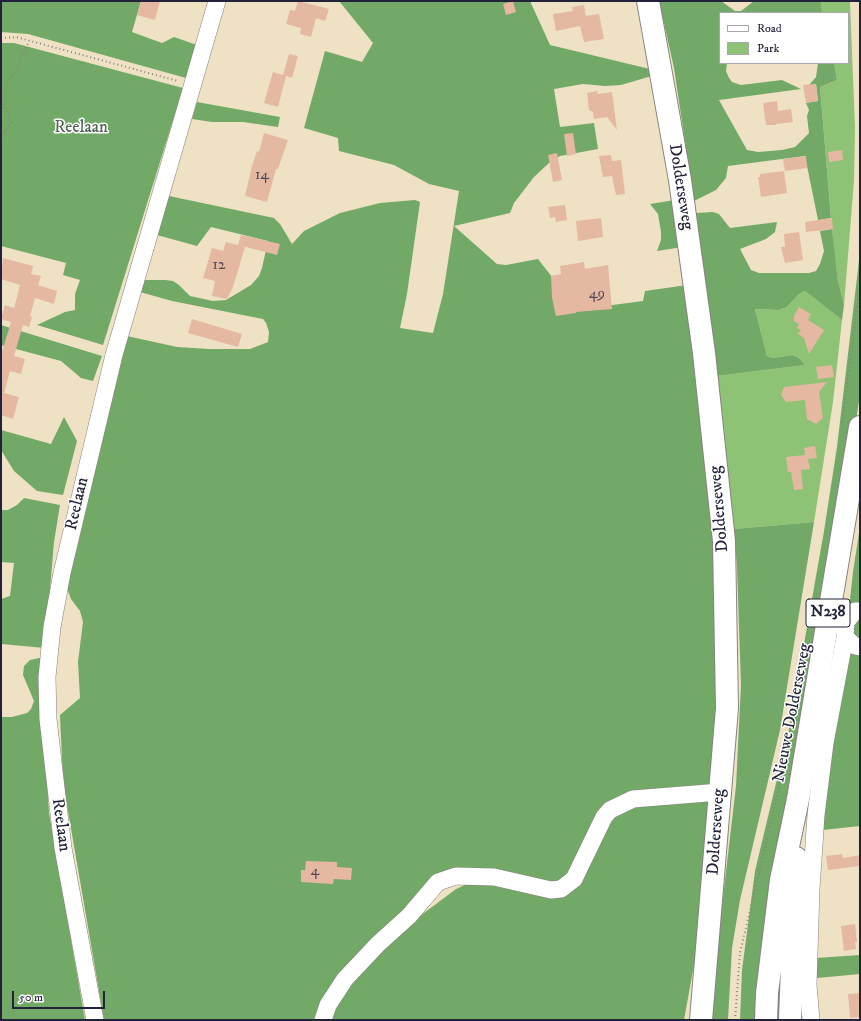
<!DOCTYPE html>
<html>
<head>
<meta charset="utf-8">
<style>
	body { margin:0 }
	#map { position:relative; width:861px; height:1021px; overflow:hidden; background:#efe2c4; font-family:"IM FELL DW Pica",serif }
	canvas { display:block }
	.frame { position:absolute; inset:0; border:2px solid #22223b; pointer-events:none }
	.legend { position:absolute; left:719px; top:12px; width:130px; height:52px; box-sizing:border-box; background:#fff; border:1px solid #a7a7b1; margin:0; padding:5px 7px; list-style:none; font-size:12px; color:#22223b }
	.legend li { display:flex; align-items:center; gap:8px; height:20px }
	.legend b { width:20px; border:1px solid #a7a7b1 }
	.scale { position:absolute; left:12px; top:991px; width:93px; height:18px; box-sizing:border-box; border:2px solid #22223b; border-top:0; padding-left:5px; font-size:12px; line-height:14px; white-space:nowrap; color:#22223b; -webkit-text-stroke:3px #fff; paint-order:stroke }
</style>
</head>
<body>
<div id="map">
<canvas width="861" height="1021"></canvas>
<div class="frame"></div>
<ul class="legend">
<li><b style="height:5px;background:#fff"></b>Road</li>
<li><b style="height:11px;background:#8ec375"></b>Park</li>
</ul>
<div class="scale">50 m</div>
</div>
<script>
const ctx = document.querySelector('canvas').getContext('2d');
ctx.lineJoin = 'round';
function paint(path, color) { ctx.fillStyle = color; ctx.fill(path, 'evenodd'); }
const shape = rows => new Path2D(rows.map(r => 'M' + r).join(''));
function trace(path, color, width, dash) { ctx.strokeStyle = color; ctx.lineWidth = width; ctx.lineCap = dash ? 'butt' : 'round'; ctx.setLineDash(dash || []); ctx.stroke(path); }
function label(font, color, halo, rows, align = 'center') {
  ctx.font = font + ' "IM FELL DW Pica",serif'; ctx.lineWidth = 3; ctx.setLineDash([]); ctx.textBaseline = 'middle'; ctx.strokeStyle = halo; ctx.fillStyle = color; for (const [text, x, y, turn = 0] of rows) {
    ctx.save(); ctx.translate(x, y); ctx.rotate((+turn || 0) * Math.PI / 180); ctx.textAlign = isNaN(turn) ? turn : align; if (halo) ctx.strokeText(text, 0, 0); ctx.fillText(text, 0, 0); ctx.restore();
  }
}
const green = shape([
	[821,1,850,1,855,128,854,181,844,305,838,281,833,241,820,87,837,80,834,63,848,63,848,13,822,13],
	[805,291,842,320,833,402,814,522,734,529,717,376,805,365,798,357,792,355,773,358,767,356,755,309,779,310,787,307,799,294]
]);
const forest = shape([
	[1,1,141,1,132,32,162,43,174,37,197,45,186,78,28,34,1,32],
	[339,1,530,1,550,45,654,70,655,75,621,85,605,86,583,84,554,89,560,127,594,123,598,149,560,156,549,163,534,177,514,203,510,213,454,226,497,264,506,265,538,259,576,308,582,309,643,301,645,291,687,285,716,516,718,786,624,797,566,880,558,885,455,877,316,1020,104,1020,63,782,60,715,80,698,78,662,83,622,80,611,71,599,65,583,127,336,177,347,209,349,250,349,268,342,269,332,266,323,263,319,172,301,140,292,144,280,165,280,173,281,179,285,190,296,213,301,226,300,251,285,259,276,262,268,268,241,211,227,197,246,157,235,169,196,274,218,280,224,292,244,304,231,340,213,380,203,415,200,420,202,407,294,400,328,433,333,443,294,459,191,429,184,394,165,339,151,338,138,304,128,325,51,362,62,373,43],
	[659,1,721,1,735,11,741,11,754,1,821,1,822,13,720,13,720,63,727,63,726,71,729,78,732,82,741,85,782,80,801,89,719,100,747,150,758,152,782,150,795,147,809,133,807,116,809,110,806,103,818,101,816,84,809,85,816,77,818,63,834,63,837,80,820,87,831,218,818,220,805,156,728,166,726,178,716,190,694,201,674,68],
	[1,43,14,43,183,88,103,345,37,325,65,312,75,310,75,294,80,280,63,275,66,263,1,246],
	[197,102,280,117,278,127,243,122,212,122,192,119],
	[675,200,682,247,657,251,661,240,661,232,658,214,650,204],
	[713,212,719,214,730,228,777,222,775,232,766,239,740,249,751,270,759,273,809,273,816,271,820,264,824,251,820,231,832,229,838,281,844,305,842,320,805,291,799,294,787,307,779,310,755,309,767,356,773,358,792,355,798,357,805,365,717,376,696,213],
	[860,252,860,394,855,427,758,1020,740,1020,742,970,755,871,789,729,824,531,837,447],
	[1,325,102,356,93,381,81,378,61,361,1,345],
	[64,417,77,441,63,495,37,491,14,471,1,450,1,430,51,444],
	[24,498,60,505,54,542,45,648,1,644,1,599,10,596,14,563,1,562,1,510,8,510,17,505],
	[814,522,780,730,740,900,732,948,728,1020,712,1020,715,966,736,786,741,685,737,567,734,529],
	[860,526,860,826,823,830,830,748,837,719,853,572],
	[44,657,47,780,49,813,85,1020,1,1020,1,717,12,717,27,713,31,709,34,701,23,675,24,666,30,660],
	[713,796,698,943,684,1020,330,1020,347,985,412,922,456,889,467,884,486,883,562,895,608,820,626,807],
	[860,955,860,974,817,978,816,958]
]);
const building = shape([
	[141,1,160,1,155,20,137,15],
	[298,1,329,9,325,21,316,18,311,37,300,34,301,28,286,24,290,10,295,11],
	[513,1,516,12,506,15,503,4],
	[584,5,586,16,599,14,604,39,584,42,580,26,556,31,553,14,573,11,572,7],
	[289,54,298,56,292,78,286,76,278,107,264,103,273,72,283,75],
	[816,84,818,101,806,103,803,85],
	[597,91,598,94,612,92,617,130,607,117,594,119,593,112,589,110,587,93],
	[777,101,778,111,791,109,793,122,776,124,776,125,766,125,763,103],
	[264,133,288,140,278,169,276,169,267,202,245,196,252,166,257,151,259,152],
	[573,133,576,154,567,156,564,134],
	[842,150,843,160,829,162,828,152],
	[557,153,562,180,553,182,548,155],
	[611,155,612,161,621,160,625,194,616,195,612,176,603,177,599,156],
	[806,156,807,168,785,171,783,159],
	[784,171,787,193,761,197,758,177,760,177,760,174],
	[565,205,567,220,556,222,555,217,550,218,548,207],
	[601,218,603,237,578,241,576,221],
	[832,218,833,229,806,232,805,222],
	[799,232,803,260,785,263,781,247,785,247,784,234],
	[241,235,280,244,277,255,238,245],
	[226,242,245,247,233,287,227,299,212,296,215,281,203,278,212,248,223,251],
	[3,258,33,266,31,274,41,276,38,285,57,291,54,304,35,298,30,316,32,317,29,327,23,325,14,356,25,359,21,374,10,371,4,393,19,397,13,419,1,415,1,355,11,322,1,319,5,305,14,308,20,285,1,279],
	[584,262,585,269,608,265,612,309,576,312,576,313,556,316,552,298,551,276,561,274,560,266],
	[799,307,811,314,808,320,824,330,809,354,804,338,798,334,801,330,797,328,799,324,794,321,794,316],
	[192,319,242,334,238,347,188,333],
	[832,365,834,377,818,379,816,367],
	[827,382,819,392,823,418,816,424,807,419,805,400,786,402,781,395,784,387],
	[815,446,817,458,808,459,810,469,801,470,803,489,794,490,791,472,788,472,786,457,805,455,804,448],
	[842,854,843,858,860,855,860,866,828,870,826,856],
	[306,861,337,862,337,867,352,868,351,880,334,879,333,884,301,882,301,870,305,870],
	[855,924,857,942,855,942,856,949,844,951,841,926],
	[859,993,860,1017,850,1018,848,994]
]);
const path = shape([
	[1,38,16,37,178,81],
	[1,94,18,66,29,41],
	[1,96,11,123,1,137],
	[842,423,860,286],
	[735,1020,740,953,779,788,800,678]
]);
const minor = shape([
	[845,637,855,646,860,647],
	[95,1020,63,848,48,719,47,677,52,627,62,573,114,355,217,1],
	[323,1020,328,1005,345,979,378,944,409,916,438,882,456,876,494,877,551,890,561,889,574,879,604,817,610,810,633,799,720,792],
	[811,1020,808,985,811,889,816,815,825,743,845,637,846,622,855,611,860,611]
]);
const major = shape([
	[648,1,680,180,704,353,724,541,727,708,701,1020],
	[766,1020,767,993,781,880,798,799,860,427],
	[790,1020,796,858]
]);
const numberNames = [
	["14",262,176],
	["12",219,266],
	["49",597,295],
	["4",315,872]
];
const shields = [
	[828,613,44]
];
const shieldNames = [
	["N238",828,613]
];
const parkNames = [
	["Reelaan",81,128]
];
const streetNames = [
	["Dolderseweg",680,187,81],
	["Reelaan",78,504,-77],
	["Dolderseweg",720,509,-95],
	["Nieuwe Dolderseweg",793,713,-79],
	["Reelaan",60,825,82],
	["Dolderseweg",717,832,-86]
];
paint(green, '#8ec375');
paint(forest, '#72a966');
paint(building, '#e5b8a2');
trace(minor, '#888280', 18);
trace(major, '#888280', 24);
trace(path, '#888280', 2, [1, 3]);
trace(minor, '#fff', 17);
trace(major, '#fff', 22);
label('15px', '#534855', null, numberNames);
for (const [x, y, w] of shields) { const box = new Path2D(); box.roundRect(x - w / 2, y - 14, w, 28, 3); ctx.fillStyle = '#fff'; ctx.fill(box); trace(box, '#22223b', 1); }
label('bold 16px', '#22223b', null, shieldNames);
label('17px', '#4d6252', '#fff', parkNames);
label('17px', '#22223b', '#fff', streetNames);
</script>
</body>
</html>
